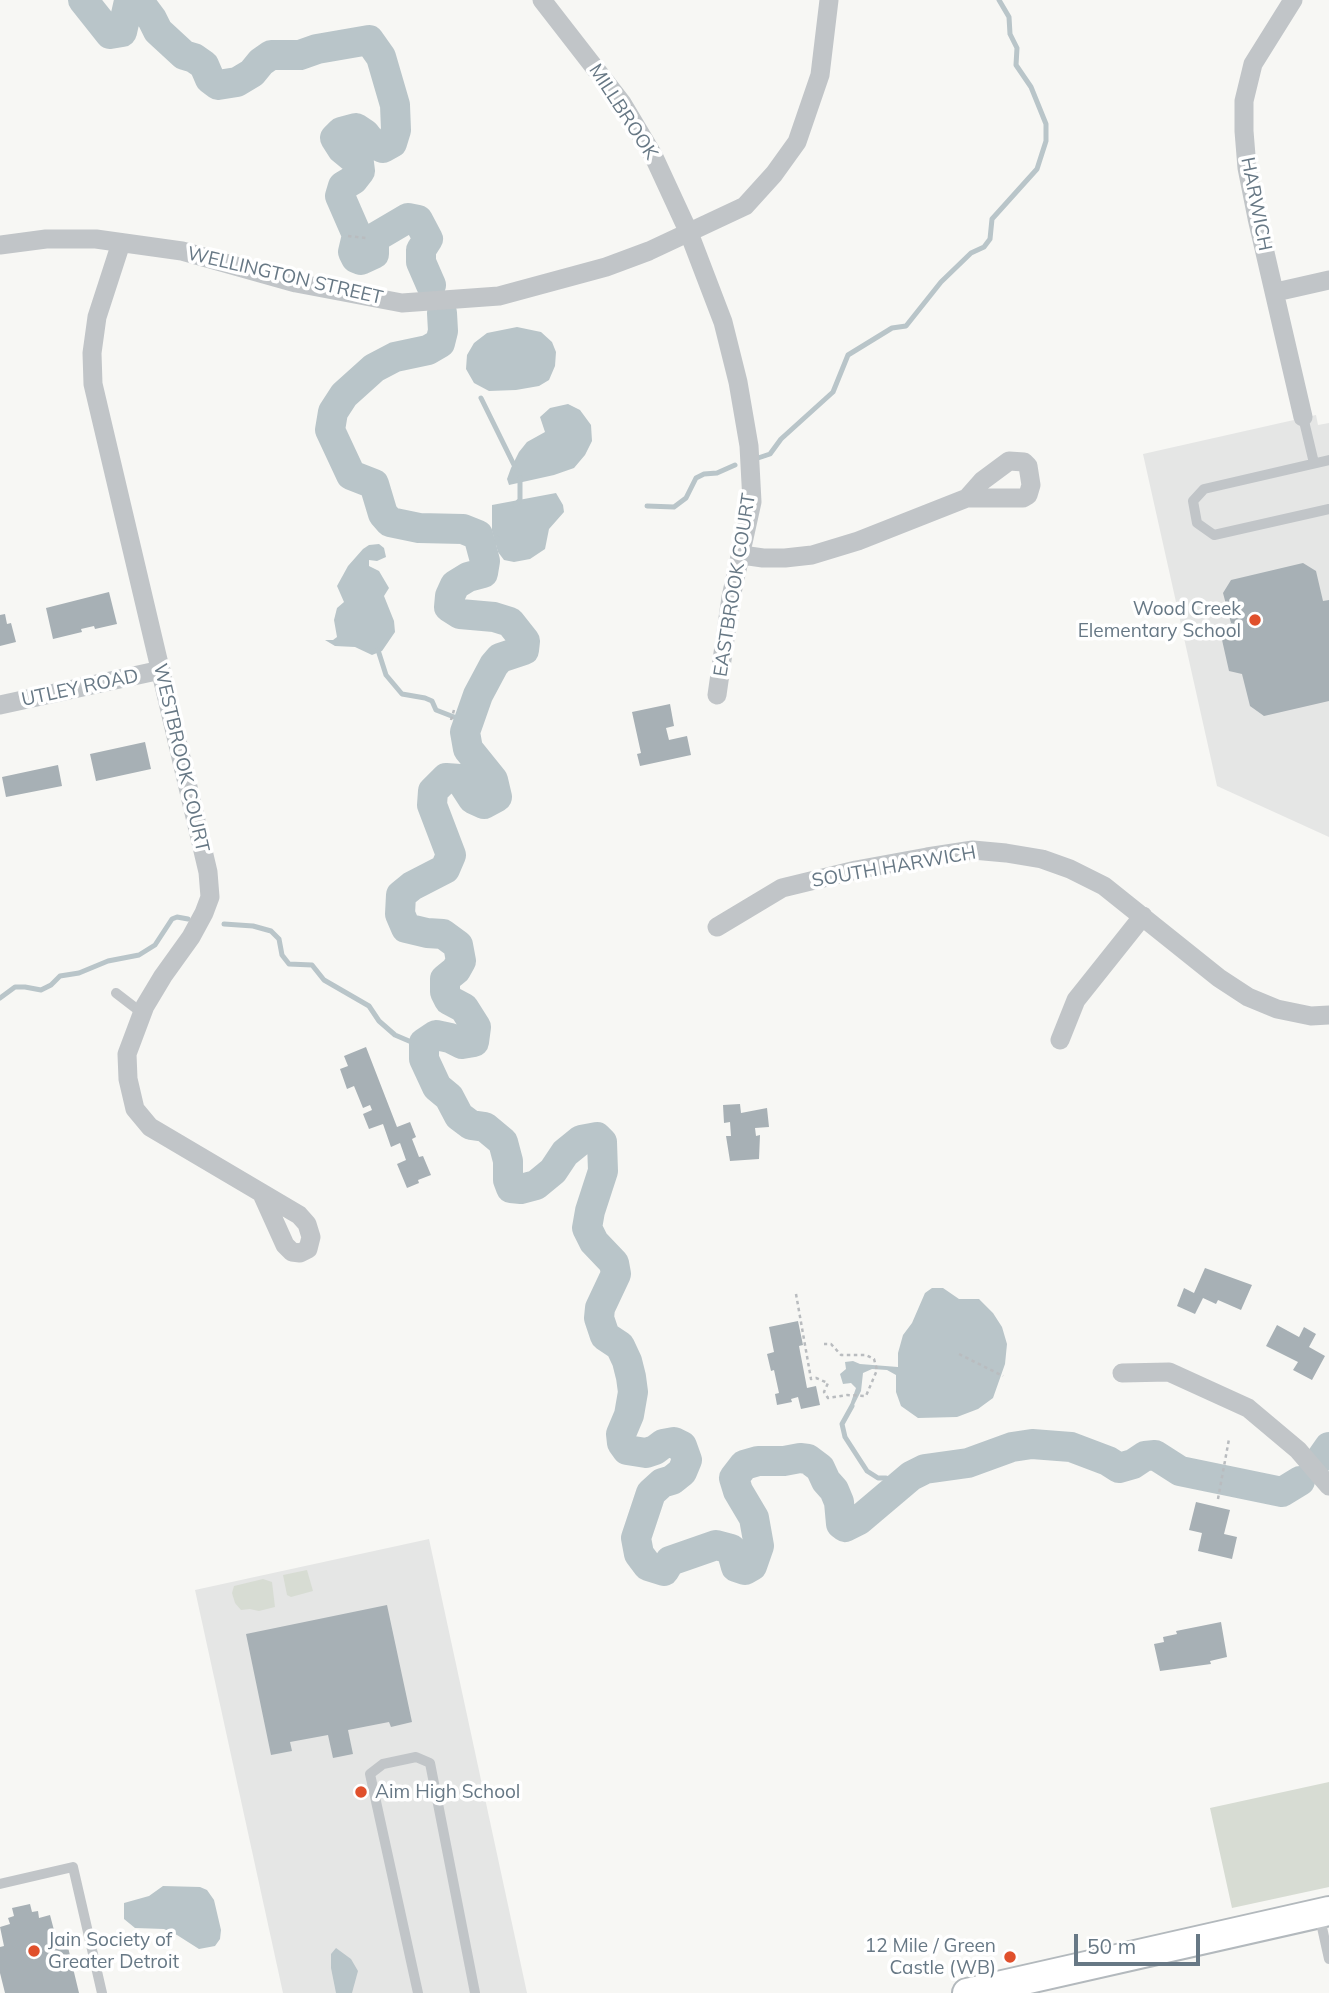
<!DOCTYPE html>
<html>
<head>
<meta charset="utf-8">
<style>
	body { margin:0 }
	#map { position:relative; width:1329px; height:1993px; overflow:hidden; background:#f7f7f4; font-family:Mulish,sans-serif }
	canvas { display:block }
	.scale { position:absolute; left:1074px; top:1934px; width:126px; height:32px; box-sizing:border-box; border:4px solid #677885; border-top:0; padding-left:9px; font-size:21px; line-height:24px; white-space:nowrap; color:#677885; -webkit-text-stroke:5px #fff; paint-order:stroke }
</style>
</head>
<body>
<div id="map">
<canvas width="1329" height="1993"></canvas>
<div class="scale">50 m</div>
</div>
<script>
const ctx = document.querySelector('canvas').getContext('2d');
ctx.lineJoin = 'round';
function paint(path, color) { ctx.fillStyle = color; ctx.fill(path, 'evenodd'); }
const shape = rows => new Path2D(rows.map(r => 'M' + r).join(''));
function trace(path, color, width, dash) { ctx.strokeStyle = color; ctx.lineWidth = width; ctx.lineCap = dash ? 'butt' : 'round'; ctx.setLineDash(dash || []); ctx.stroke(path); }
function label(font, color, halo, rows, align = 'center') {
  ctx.font = font + ' Mulish,sans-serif'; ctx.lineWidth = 7; ctx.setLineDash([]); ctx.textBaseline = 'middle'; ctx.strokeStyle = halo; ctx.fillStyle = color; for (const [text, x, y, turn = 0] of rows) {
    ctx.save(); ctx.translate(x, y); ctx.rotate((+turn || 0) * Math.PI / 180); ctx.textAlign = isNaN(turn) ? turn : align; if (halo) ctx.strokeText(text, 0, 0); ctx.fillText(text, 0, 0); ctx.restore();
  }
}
const built = shape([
	[1316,415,1318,425,1329,423,1329,837,1217,786,1143,454],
	[429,1539,527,1993,283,1993,195,1590]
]);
const green = shape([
	[307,1570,313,1591,291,1597,287,1595,283,1575],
	[263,1579,272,1582,275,1607,259,1611,250,1609,241,1610,235,1603,232,1593,234,1586],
	[1329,1782,1329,1887,1232,1908,1210,1808]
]);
const water = shape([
	[517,327,541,332,552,342,556,352,555,366,549,380,539,386,516,390,489,391,474,383,466,369,467,355,474,343,487,333],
	[568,404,580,410,591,425,592,441,585,455,574,468,554,475,509,485,507,479,511,468,519,452,527,442,545,432,540,417,550,408],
	[556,493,563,505,564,512,549,529,545,549,530,559,514,562,504,560,498,552,492,531,492,505],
	[379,544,384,548,386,557,377,561,369,560,369,566,379,571,389,588,384,596,394,621,395,632,382,651,372,655,355,647,335,646,325,640,333,640,337,637,334,620,337,608,344,602,337,586,348,566,363,549,369,545],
	[932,1288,943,1288,959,1299,979,1299,993,1313,1002,1327,1007,1344,1005,1364,993,1398,978,1409,957,1417,918,1418,901,1406,896,1392,896,1375,887,1370,872,1369,863,1373,861,1391,854,1405,850,1405,856,1388,851,1383,843,1384,840,1374,846,1369,845,1362,853,1361,860,1364,898,1367,898,1353,903,1335,912,1323,925,1293],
	[163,1886,200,1887,207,1890,214,1900,221,1930,220,1939,215,1946,199,1949,177,1935,164,1929,135,1928,124,1919,124,1903,149,1896],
	[336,1948,351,1959,358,1971,352,1993,336,1993,331,1968,331,1954]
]);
const stream = shape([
	[481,398,516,469],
	[758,458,770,454,781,439,833,392,848,355,892,328,906,326,941,282,971,253,984,247,990,239,992,219,1037,169,1046,141,1046,124,1031,87,1016,65,1017,48,1010,34,1009,17,999,0],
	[515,505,520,500,520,478],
	[647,506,674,507,686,498,696,478,704,474,717,473,735,465],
	[483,548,496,541,497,538],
	[378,650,386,675,402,694,425,698,432,701,436,710,467,722],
	[224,924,253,926,271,931,279,939,282,955,289,964,312,965,324,980,369,1006,379,1021,395,1035,423,1047],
	[0,998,15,987,25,987,41,990,51,985,60,976,79,973,108,961,139,955,155,945,172,919,177,917,188,919],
	[852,1406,842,1424,845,1437,867,1471,878,1478,886,1478,901,1485]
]);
const river = shape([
	[83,0,110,34,122,32,129,1,132,0],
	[138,0,152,19,158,31,184,55,194,58,204,65,210,79,218,85,237,82,252,73,261,62,271,55,300,55,317,49,369,40,381,57,395,105,396,130,392,143,383,148,372,143,365,134,356,128,341,132,335,138,342,149,359,163,360,171,353,180,343,186,340,196,357,235,353,252,356,258,361,260,374,254,374,238,408,218,418,220,428,239,421,250,421,262,431,285],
	[442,313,443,331,440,343,428,350,395,357,374,368,344,395,333,412,330,430,351,475,374,484,383,514,390,522,419,528,463,529,478,535,485,561,483,573,468,577,455,585,450,596,449,607,460,614,494,617,510,622,525,641,524,650,500,658,494,665,478,695,465,732,468,749,493,780,497,797,484,804,473,799,460,779,446,778,433,791,432,805,451,855,445,869,412,886,401,895,400,914,406,928,427,933,443,934,458,945,461,961,456,970,445,979,445,992,449,1000,464,1008,476,1027,474,1042,462,1044,450,1038,436,1035,424,1043,424,1059,437,1087,449,1097,459,1116,471,1125,485,1127,503,1142,508,1161,508,1180,511,1188,521,1189,536,1185,553,1171,565,1153,581,1140,597,1137,602,1142,603,1171,590,1211,587,1228,594,1242,614,1263,616,1274,600,1308,599,1318,605,1336,620,1346,627,1361,631,1377,633,1392,629,1415,621,1434,622,1443,627,1450,646,1453,655,1450,663,1444,674,1442,682,1446,687,1460,682,1472,672,1480,662,1483,651,1493,636,1538,639,1554,648,1566,664,1571,670,1561,716,1545,731,1549,736,1567,745,1570,752,1566,759,1546,754,1518,738,1491,734,1478,744,1465,758,1461,784,1461,800,1458,808,1459,820,1468,826,1481,834,1490,839,1502,841,1524,845,1527,859,1520,911,1476,925,1469,968,1463,1012,1447,1032,1444,1071,1447,1108,1461,1119,1468,1133,1464,1145,1456,1155,1455,1180,1471,1282,1492,1300,1481],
	[1322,1457,1329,1447]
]);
const building = shape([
	[1303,563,1316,571,1323,601,1329,600,1329,701,1264,716,1250,706,1242,674,1229,671,1220,631,1231,623,1223,593,1231,580],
	[109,592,117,624,95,629,94,626,81,629,82,632,53,639,46,608],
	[5,614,7,624,11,623,16,642,0,646,0,615],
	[670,704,674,726,666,728,669,740,687,736,691,755,640,766,637,754,641,753,632,712],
	[145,742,151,769,96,781,90,754],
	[58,765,62,786,6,797,2,777],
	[366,1047,397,1127,410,1122,416,1137,412,1139,419,1157,423,1156,431,1175,418,1180,419,1183,407,1188,397,1164,406,1160,400,1143,391,1147,383,1124,369,1129,363,1114,372,1110,370,1105,363,1108,354,1086,347,1089,340,1069,348,1066,344,1056],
	[740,1104,741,1113,767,1108,769,1127,755,1128,756,1136,760,1135,759,1159,730,1161,726,1136,731,1136,730,1122,724,1123,723,1105],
	[1205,1268,1252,1285,1241,1310,1218,1300,1216,1304,1203,1298,1195,1314,1177,1306,1184,1288,1194,1293],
	[798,1321,803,1345,799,1346,807,1388,816,1386,820,1405,801,1409,798,1397,791,1399,792,1402,777,1405,775,1394,779,1393,774,1370,771,1371,767,1354,774,1352,769,1327],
	[1277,1325,1299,1337,1304,1327,1316,1334,1309,1347,1325,1356,1312,1380,1293,1370,1298,1362,1266,1346],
	[1196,1502,1230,1510,1224,1534,1237,1537,1232,1559,1198,1551,1202,1533,1189,1530],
	[387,1605,412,1722,391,1727,389,1722,348,1730,353,1754,333,1758,328,1735,290,1742,292,1751,271,1755,246,1634],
	[1221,1622,1227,1657,1210,1661,1211,1664,1160,1671,1154,1644,1164,1642,1163,1637,1177,1634,1176,1631],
	[30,1904,32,1912,38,1911,39,1918,50,1915,55,1934,60,1933,62,1944,67,1943,79,1993,5,1993,0,1973,0,1947,4,1946,0,1927,10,1924,8,1918,14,1916,12,1908]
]);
const path = shape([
	[348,236,366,238],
	[451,720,454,710],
	[796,1294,811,1379,816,1378,828,1383,824,1392,828,1398,847,1395,866,1396,877,1370,874,1359,866,1355,841,1355,831,1344,824,1344],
	[959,1354,1003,1376],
	[1218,1499,1229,1439]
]);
const service = shape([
	[1303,417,1314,463],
	[1329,460,1204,489,1193,501,1197,523,1214,535,1329,509],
	[116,993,142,1013],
	[0,1884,73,1867,102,1993],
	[1319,1914,1329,1959],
	[418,1993,370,1774,383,1764,416,1757,430,1763,475,1993]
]);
const minor = shape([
	[542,0,622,103,653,155,689,233,723,322,738,382,749,446,752,502,731,597,717,695],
	[1293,0,1253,64,1244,101,1244,131,1247,168,1257,218,1303,417],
	[121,243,97,317,92,353,93,384,208,872,210,897,204,913,191,937,163,976,145,1006,127,1054,128,1079,135,1109,150,1127,299,1215,307,1224,311,1237,308,1249,300,1253,292,1252,285,1245,262,1194],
	[0,245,46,239,96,239,182,251,296,283,402,303,499,296,606,267,649,251,745,206,774,174,797,142,820,75,829,0],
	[1276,292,1329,280],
	[742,555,763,558,785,558,812,555,858,541,967,498,982,481,1009,461,1024,462,1028,466,1031,485,1028,495,1023,498,967,498],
	[0,705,161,670],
	[717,927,782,888,856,870,927,857,973,850,1006,853,1042,859,1070,869,1104,886,1219,978,1248,997,1277,1009,1311,1016,1329,1015],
	[1060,1040,1076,1000,1143,916],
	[1122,1373,1169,1372,1248,1408,1298,1450,1329,1486]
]);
const secondary = shape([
	[967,1993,1329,1911]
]);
const markers = [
	[1255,620,7,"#e0502c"],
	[361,1792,7,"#e0502c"],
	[34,1951,7,"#e0502c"],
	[1010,1957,7,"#e0502c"]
];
const streetNames = [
	["MILLBROOK",623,112,57],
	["HARWICH",1256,204,79],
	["WELLINGTON STREET",285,276,13],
	["EASTBROOK COURT",735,585,-81],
	["UTLEY ROAD",80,688,-12],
	["WESTBROOK COURT",181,758,77],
	["SOUTH HARWICH",894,867,-10]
];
const poiNames = [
	["Wood Creek",1241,609],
	["Elementary School",1241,631],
	["Aim High School",375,1792,"left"],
	["Jain Society of",48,1940,"left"],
	["Greater Detroit",48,1962,"left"],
	["12 Mile / Green",996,1946],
	["Castle (WB)",996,1968]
];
paint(built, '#e5e6e5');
paint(green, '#d7dcd3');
paint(water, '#b9c5c9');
trace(stream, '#b9c5c9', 5);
trace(river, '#b9c5c9', 30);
paint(building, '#a7b0b5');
trace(secondary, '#b3b9bd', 32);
trace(path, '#b9bcbf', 2.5, [3.5, 3.5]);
trace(service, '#c1c5c8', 10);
trace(minor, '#c1c5c8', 19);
trace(secondary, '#fff', 28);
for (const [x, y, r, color] of markers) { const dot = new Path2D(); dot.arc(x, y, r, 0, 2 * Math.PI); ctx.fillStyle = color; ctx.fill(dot); trace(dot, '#fff', 2.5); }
label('19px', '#677885', '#fff', streetNames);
label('19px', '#677885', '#fff', poiNames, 'right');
</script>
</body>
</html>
